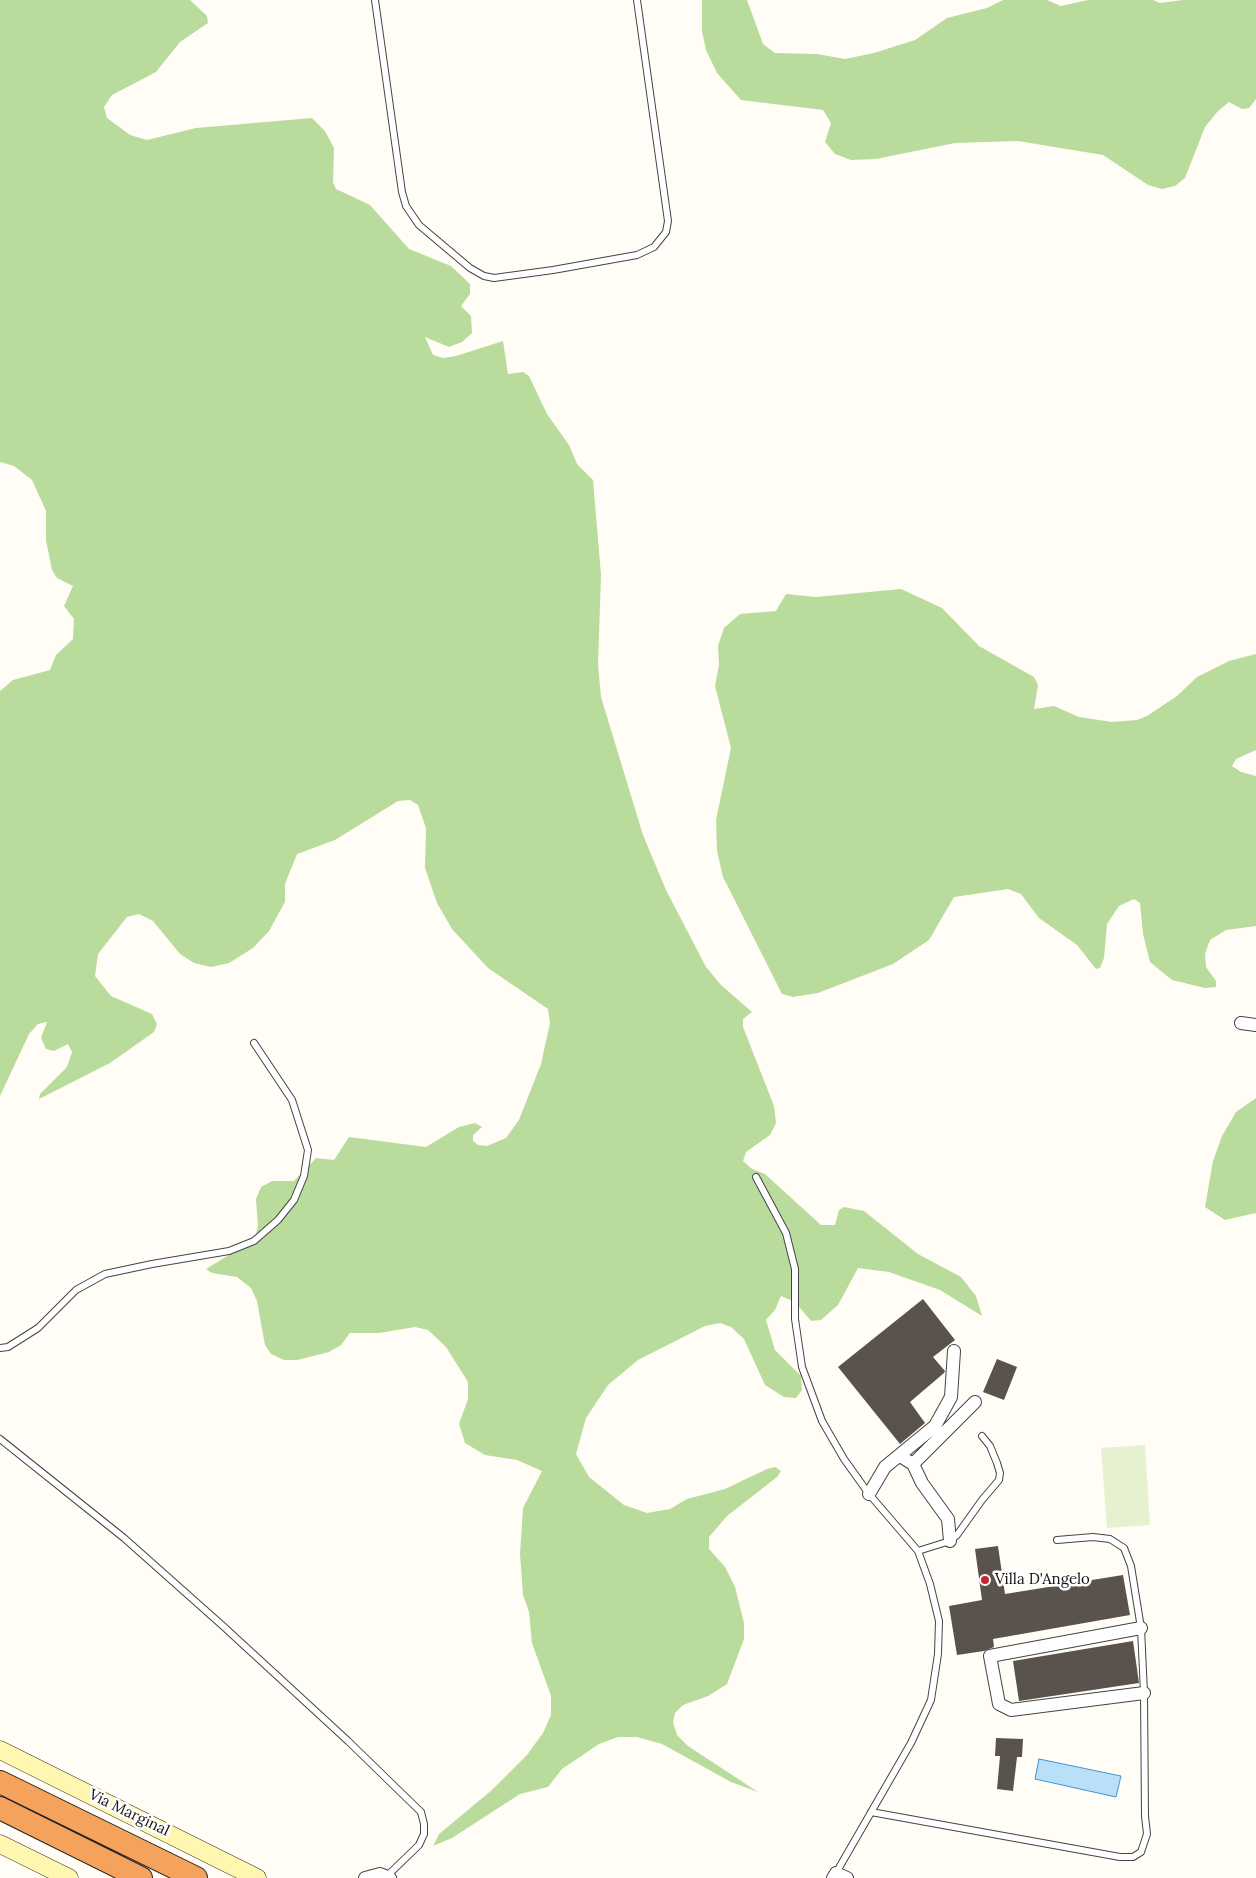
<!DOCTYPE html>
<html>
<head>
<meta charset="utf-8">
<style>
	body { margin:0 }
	canvas { display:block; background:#fffdf5 }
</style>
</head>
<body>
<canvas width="1256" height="1878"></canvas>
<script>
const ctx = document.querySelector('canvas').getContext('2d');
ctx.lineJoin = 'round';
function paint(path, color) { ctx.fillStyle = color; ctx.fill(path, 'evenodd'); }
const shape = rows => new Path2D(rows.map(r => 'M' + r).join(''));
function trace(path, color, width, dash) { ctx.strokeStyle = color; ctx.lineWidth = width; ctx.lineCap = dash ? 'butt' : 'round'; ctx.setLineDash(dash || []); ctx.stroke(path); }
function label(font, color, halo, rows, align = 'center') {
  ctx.font = font + ' Lora,serif'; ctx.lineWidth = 5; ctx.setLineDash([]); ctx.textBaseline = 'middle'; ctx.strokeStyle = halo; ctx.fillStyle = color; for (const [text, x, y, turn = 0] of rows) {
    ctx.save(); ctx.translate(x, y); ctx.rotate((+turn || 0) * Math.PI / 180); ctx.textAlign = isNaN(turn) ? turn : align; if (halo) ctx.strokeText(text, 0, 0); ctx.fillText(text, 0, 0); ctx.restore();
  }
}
const forest = shape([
	[0,0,190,0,207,16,208,23,180,42,156,72,112,95,104,107,107,118,130,135,147,140,196,128,312,118,325,131,334,148,333,182,336,189,370,205,409,249,451,266,470,284,470,294,461,306,471,316,472,333,462,342,449,347,425,337,433,355,443,358,456,356,503,341,508,374,523,372,529,376,547,414,569,445,577,464,593,480,601,575,598,665,601,697,643,835,666,890,706,967,721,985,752,1012,743,1019,743,1027,774,1106,776,1123,770,1135,746,1152,743,1161,752,1169,765,1174,821,1225,835,1225,839,1210,844,1207,864,1211,918,1254,961,1277,976,1296,982,1316,940,1290,889,1272,858,1268,838,1305,821,1320,811,1321,795,1302,781,1296,775,1310,766,1320,775,1350,801,1376,802,1390,796,1398,784,1397,765,1385,744,1339,731,1327,720,1323,705,1326,638,1360,608,1385,586,1418,576,1454,589,1477,624,1505,647,1513,670,1509,687,1499,725,1489,767,1469,775,1467,781,1471,777,1477,727,1516,709,1537,709,1549,725,1567,735,1587,744,1623,744,1639,727,1684,708,1696,683,1705,675,1713,673,1722,677,1735,688,1746,758,1792,731,1782,662,1744,637,1737,618,1737,599,1744,562,1769,548,1787,520,1794,452,1838,433,1846,439,1834,492,1790,527,1755,543,1733,551,1715,551,1696,532,1643,529,1612,523,1595,520,1554,523,1508,542,1471,517,1460,485,1455,465,1443,459,1424,468,1399,468,1382,446,1347,428,1330,415,1327,379,1333,350,1333,341,1345,329,1352,297,1360,284,1360,271,1354,265,1345,257,1301,251,1288,237,1277,212,1273,206,1269,255,1239,258,1226,256,1199,261,1187,272,1181,294,1181,316,1158,334,1160,349,1137,426,1147,459,1127,475,1123,482,1127,473,1135,473,1141,478,1145,487,1146,506,1138,519,1120,541,1064,550,1023,548,1009,488,968,452,929,437,903,425,868,426,828,418,805,410,800,398,801,335,840,297,854,285,884,285,902,269,931,253,948,229,963,211,967,194,963,180,954,153,921,139,914,127,917,98,954,95,976,111,996,152,1014,157,1024,154,1032,110,1063,39,1099,40,1094,67,1067,72,1052,68,1044,54,1051,46,1049,41,1038,47,1022,38,1024,29,1034,0,1096,0,691,13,680,50,670,56,655,73,639,74,619,64,606,73,586,57,578,52,570,46,540,46,511,32,480,14,466,0,462],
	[702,0,747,0,763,44,775,53,817,54,845,59,874,53,915,40,947,18,987,8,1003,0,1047,0,1061,6,1088,0,1153,0,1160,3,1183,0,1256,0,1256,99,1249,108,1242,109,1229,102,1218,111,1205,127,1185,178,1175,186,1162,189,1148,185,1103,155,1018,141,955,143,876,159,851,160,835,154,825,142,831,123,823,110,741,100,717,73,706,50,702,31],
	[901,589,942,608,979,646,1034,677,1038,685,1034,709,1054,706,1079,717,1112,722,1137,720,1147,716,1177,696,1197,677,1229,661,1256,654,1256,750,1236,759,1232,766,1241,772,1256,776,1256,926,1226,930,1210,940,1205,954,1206,967,1216,981,1216,987,1205,988,1172,980,1150,962,1143,934,1140,903,1134,899,1119,906,1107,924,1104,958,1100,968,1096,969,1077,945,1039,918,1021,894,1008,889,954,897,929,940,893,964,818,993,793,997,782,994,723,877,717,851,716,820,731,748,715,686,719,665,718,646,724,628,740,614,776,611,786,594,816,597],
	[1256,1098,1256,1213,1225,1220,1205,1207,1213,1161,1222,1136,1236,1112]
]);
const pitch = shape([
	[1145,1445,1150,1525,1107,1528,1101,1448]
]);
const water = shape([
	[1039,1759,1121,1776,1116,1797,1035,1779,1039,1759]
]);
const building = shape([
	[923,1299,955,1340,933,1357,945,1371,944,1373,910,1402,925,1423,900,1444,838,1367],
	[997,1359,1017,1367,1004,1400,983,1392],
	[998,1546,1005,1594,1123,1575,1130,1615,993,1639,994,1647,984,1651,957,1655,949,1606,982,1600,975,1549],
	[1133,1641,1139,1683,1019,1701,1013,1661],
	[996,1738,1023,1739,1022,1757,1017,1757,1013,1791,997,1789,1000,1756,995,1756]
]);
const lane = shape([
	[375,0,402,192,406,206,419,225,470,268,484,276,494,278,553,270,637,255,654,247,666,232,668,221,637,0],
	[756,1177,786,1233,795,1269,795,1319,802,1367,822,1421,844,1459,869,1494,918,1551,930,1584,939,1621,938,1654,931,1700,911,1743,836,1873],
	[0,1348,8,1347,38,1328,76,1290,105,1274,152,1264,229,1251,254,1241,278,1220,294,1200,304,1176,308,1150,292,1100,254,1043],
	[0,1439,124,1538,223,1626,348,1741,421,1812,424,1824,424,1834,419,1845,387,1876],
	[918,1551,950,1541,957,1535,982,1500,999,1480,1000,1473,997,1463,990,1446,982,1436],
	[871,1812,1120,1857,1133,1857,1141,1852,1147,1834,1145,1816,1144,1693,1141,1628,1131,1566,1124,1548,1110,1539,1093,1537,1057,1540]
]);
const street = shape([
	[1241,1023,1256,1025],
	[900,1456,913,1464,922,1483,948,1519,950,1541],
	[913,1464,975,1402],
	[869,1494,885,1467,935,1426,951,1397,954,1351],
	[1141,1628,990,1656,999,1704,1011,1710,1144,1693],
	[365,1878,380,1874,390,1878],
	[833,1878,836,1873,847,1878]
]);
const secondary = shape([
	[0,1750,257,1878],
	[0,1844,69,1878]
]);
const highway = shape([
	[0,1782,196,1878],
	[0,1808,141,1878]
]);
const markers = [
	[985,1580,5,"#c4262e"]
];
const poiNames = [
	["Villa D'Angelo",995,1580]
];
const streetNames = [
	["Via Marginal",129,1813,26]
];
paint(forest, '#b9dc9c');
paint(pitch, '#e6f2cf');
paint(water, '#b9e0f7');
trace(water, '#3f96cf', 1);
paint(building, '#5a524d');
trace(lane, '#444', 8);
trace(street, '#444', 14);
trace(secondary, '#333', 19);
trace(highway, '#222', 24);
trace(lane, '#fff', 6);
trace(street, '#fff', 12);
trace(secondary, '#fff6b0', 18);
trace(highway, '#f5a25d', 22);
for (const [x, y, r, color] of markers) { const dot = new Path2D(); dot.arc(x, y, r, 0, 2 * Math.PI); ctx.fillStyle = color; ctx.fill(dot); trace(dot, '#fff', 2); }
label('15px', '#111', '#fff', poiNames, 'left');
label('15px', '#111', '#fff', streetNames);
</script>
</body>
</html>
